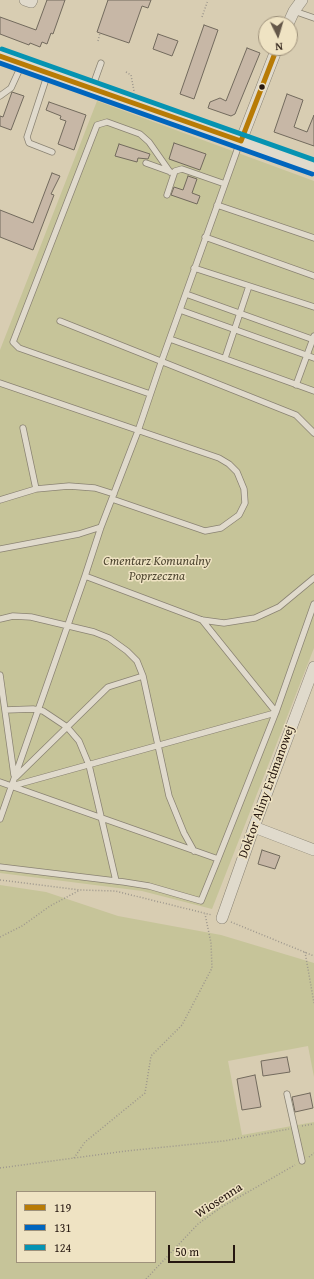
<!DOCTYPE html>
<html>
<head>
<meta charset="utf-8">
<style>
	body { margin:0 }
	#map { position:relative; width:314px; height:1279px; overflow:hidden; background:#d8cdb2; font-family:"Gentium Book Plus",serif }
	canvas { display:block }
	.legend { position:absolute; left:16px; top:1191px; width:140px; height:72px; box-sizing:border-box; background:#efe3c3; border:1px solid #9e917b; margin:0; padding:5px 7px; list-style:none; font-size:12px; color:#251710 }
	.legend li { display:flex; align-items:center; gap:8px; height:20px }
	.legend b { width:20px; border:1px solid #9e917b }
	.north { position:absolute; left:258px; top:16px; width:40px; height:40px; box-sizing:border-box; background:#efe3c3; border:1px solid #9e917b; border-radius:50%; rotate:175deg; font-size:11px; font-weight:700; line-height:16px; text-align:center; color:#251710 }
	.north::after { content:''; display:block; margin:auto; width:14px; height:18px; background:#645749; clip-path:polygon(50% 0,100% 100%,50% 72%,0 100%) }
	.scale { position:absolute; left:168px; top:1245px; width:67px; height:18px; box-sizing:border-box; border:2px solid #251710; border-top:0; padding-left:5px; font-size:12px; line-height:14px; white-space:nowrap; color:#251710; -webkit-text-stroke:3px #efe3c3; paint-order:stroke }
</style>
</head>
<body>
<div id="map">
<canvas width="314" height="1279"></canvas>
<ul class="legend">
<li><b style="height:5px;background:#b87b05"></b>119</li>
<li><b style="height:5px;background:#0065bd"></b>131</li>
<li><b style="height:5px;background:#0693b2"></b>124</li>
</ul>
<div class="north">N</div>
<div class="scale">50 m</div>
</div>
<script>
const ctx = document.querySelector('canvas').getContext('2d');
ctx.lineJoin = 'round';
function paint(path, color) { ctx.fillStyle = color; ctx.fill(path, 'evenodd'); }
const shape = rows => new Path2D(rows.map(r => 'M' + r).join(''));
function trace(path, color, width, dash) { ctx.strokeStyle = color; ctx.lineWidth = width; ctx.lineCap = dash ? 'butt' : 'round'; ctx.setLineDash(dash || []); ctx.stroke(path); }
function label(font, color, halo, rows, align = 'center') {
  ctx.font = font + ' "Gentium Book Plus",serif'; ctx.lineWidth = 3; ctx.setLineDash([]); ctx.textBaseline = 'middle'; ctx.strokeStyle = halo; ctx.fillStyle = color; for (const [text, x, y, turn = 0] of rows) {
    ctx.save(); ctx.translate(x, y); ctx.rotate((+turn || 0) * Math.PI / 180); ctx.textAlign = isNaN(turn) ? turn : align; if (halo) ctx.strokeText(text, 0, 0); ctx.fillText(text, 0, 0); ctx.restore();
  }
}
const green = shape([
	[97,101,314,181,314,648,212,909,142,891,0,873,0,350],
	[0,885,46,892,118,916,221,935,314,963,314,1077,308,1046,228,1061,242,1135,314,1122,314,1279,0,1279],
	[17,1192,155,1192,155,1262,17,1262]
]);
const building = shape([
	[47,0,65,0,53,34,51,33,47,44,42,42,40,47,30,43,29,45,0,34,0,17,36,30,47,0],
	[108,0,151,0,148,8,142,6,129,43,97,32,108,0],
	[204,25,218,30,194,99,180,94,204,25],
	[158,34,178,41,172,56,153,49,158,34],
	[247,48,260,53,235,114,231,116,208,108,210,102,220,98,226,101,247,48],
	[12,92,24,96,11,130,0,126,0,116,3,117,12,92],
	[287,94,303,100,294,127,307,132,314,115,314,146,274,132,287,94],
	[49,102,86,115,74,150,58,144,66,121,60,119,61,116,46,110,49,102],
	[174,143,206,154,200,170,169,159,174,143],
	[119,144,150,154,148,159,138,158,137,162,115,156,119,144],
	[52,173,60,176,51,194,54,195,33,250,0,237,0,210,33,223,52,173],
	[188,176,197,179,192,193,200,196,197,204,171,195,174,187,183,190,188,176],
	[262,850,280,856,275,869,258,864,262,850],
	[287,1057,290,1072,263,1076,261,1061,287,1057],
	[255,1075,261,1107,242,1110,237,1079,255,1075],
	[310,1093,313,1108,295,1112,292,1097,310,1093]
]);
const path = shape([
	[202,17,208,0],
	[98,41,100,33],
	[126,72,131,75,134,91],
	[0,880,80,890,115,891,212,915],
	[231,922,314,956],
	[0,937,22,926,50,906,80,890],
	[305,952,314,1003],
	[302,1126,314,1124],
	[309,1157,314,1153],
	[74,1158,85,1142,145,1093,151,1056,182,1025,212,968,211,943,205,914],
	[0,1168,126,1151,224,1141,289,1129],
	[146,1279,198,1224,220,1208,295,1165]
]);
const lane = shape([
	[294,11,314,18],
	[48,73,27,137,29,143,52,152],
	[92,88,101,63],
	[0,96,11,88,22,64],
	[146,163,171,172],
	[167,195,175,171,182,169,225,184],
	[217,205,314,238],
	[205,237,314,276],
	[194,268,314,307],
	[186,294,314,340],
	[180,310,314,358],
	[60,321,296,415,314,433],
	[170,339,314,391],
	[225,358,249,286],
	[0,383,219,458,229,464,237,472,244,489,245,503,239,515,221,528,205,531,112,499],
	[296,385,314,336],
	[150,394,19,348,13,342,97,125,107,122,140,134,149,142,170,172],
	[23,428,36,489],
	[0,500,36,489,69,486,95,488,114,494],
	[0,549,79,534,101,527],
	[85,576,202,620,224,623,255,618,279,607,314,578],
	[0,619,13,616,31,617,94,632,109,638,127,651,137,661,143,676,169,796,184,833,194,851],
	[202,620,276,712],
	[0,675,14,775],
	[5,710,33,709,43,711,67,727,79,741,89,765,116,881],
	[16,777,108,687,143,676],
	[0,782,218,859,276,712,314,604],
	[12,786,275,713],
	[0,819,85,576,101,527,138,431,162,360,240,142],
	[0,867,124,882,149,886,201,901,218,859],
	[287,1094,302,1161]
]);
const street = shape([
	[25,0,31,2,32,0],
	[288,24,294,11,302,0],
	[241,141,277,48],
	[254,827,314,850],
	[222,918,254,827,314,667]
]);
const secondary = shape([
	[0,56,314,167]
]);
const bus1 = shape([
	[0,56,241,141,277,48]
]);
const bus2 = shape([
	[0,63,312,174]
]);
const bus3 = shape([
	[2,49,314,160]
]);
const markers = [
	[262,87,3.5,"#251710"]
];
const parkNames = [
	["Cmentarz Komunalny",157,562],
	["Poprzeczna",157,577]
];
const streetNames = [
	["Doktor Aliny Erdmanowej",267,792,-70],
	["Wiosenna",219,1201,-33]
];
paint(green, '#c6c499');
paint(building, '#c7b7a6');
trace(building, '#726a5d', 1);
trace(lane, '#8a8373', 7);
trace(street, '#8a8373', 12);
trace(secondary, '#726a5d', 16);
trace(path, '#9d978d', 1.5, [1, 2]);
trace(lane, '#e0dacc', 5.5);
trace(street, '#e0dacc', 11);
trace(secondary, '#e0dacc', 15);
trace(bus1, '#b87b05', 5);
trace(bus2, '#0065bd', 5);
trace(bus3, '#0693b2', 5);
for (const [x, y, r, color] of markers) { const dot = new Path2D(); dot.arc(x, y, r, 0, 2 * Math.PI); ctx.fillStyle = color; ctx.fill(dot); trace(dot, '#efe3c3', 1.5); }
label('italic 13px', '#514933', '#efe3c3', parkNames);
label('13px', '#251710', '#efe3c3', streetNames);
</script>
</body>
</html>
